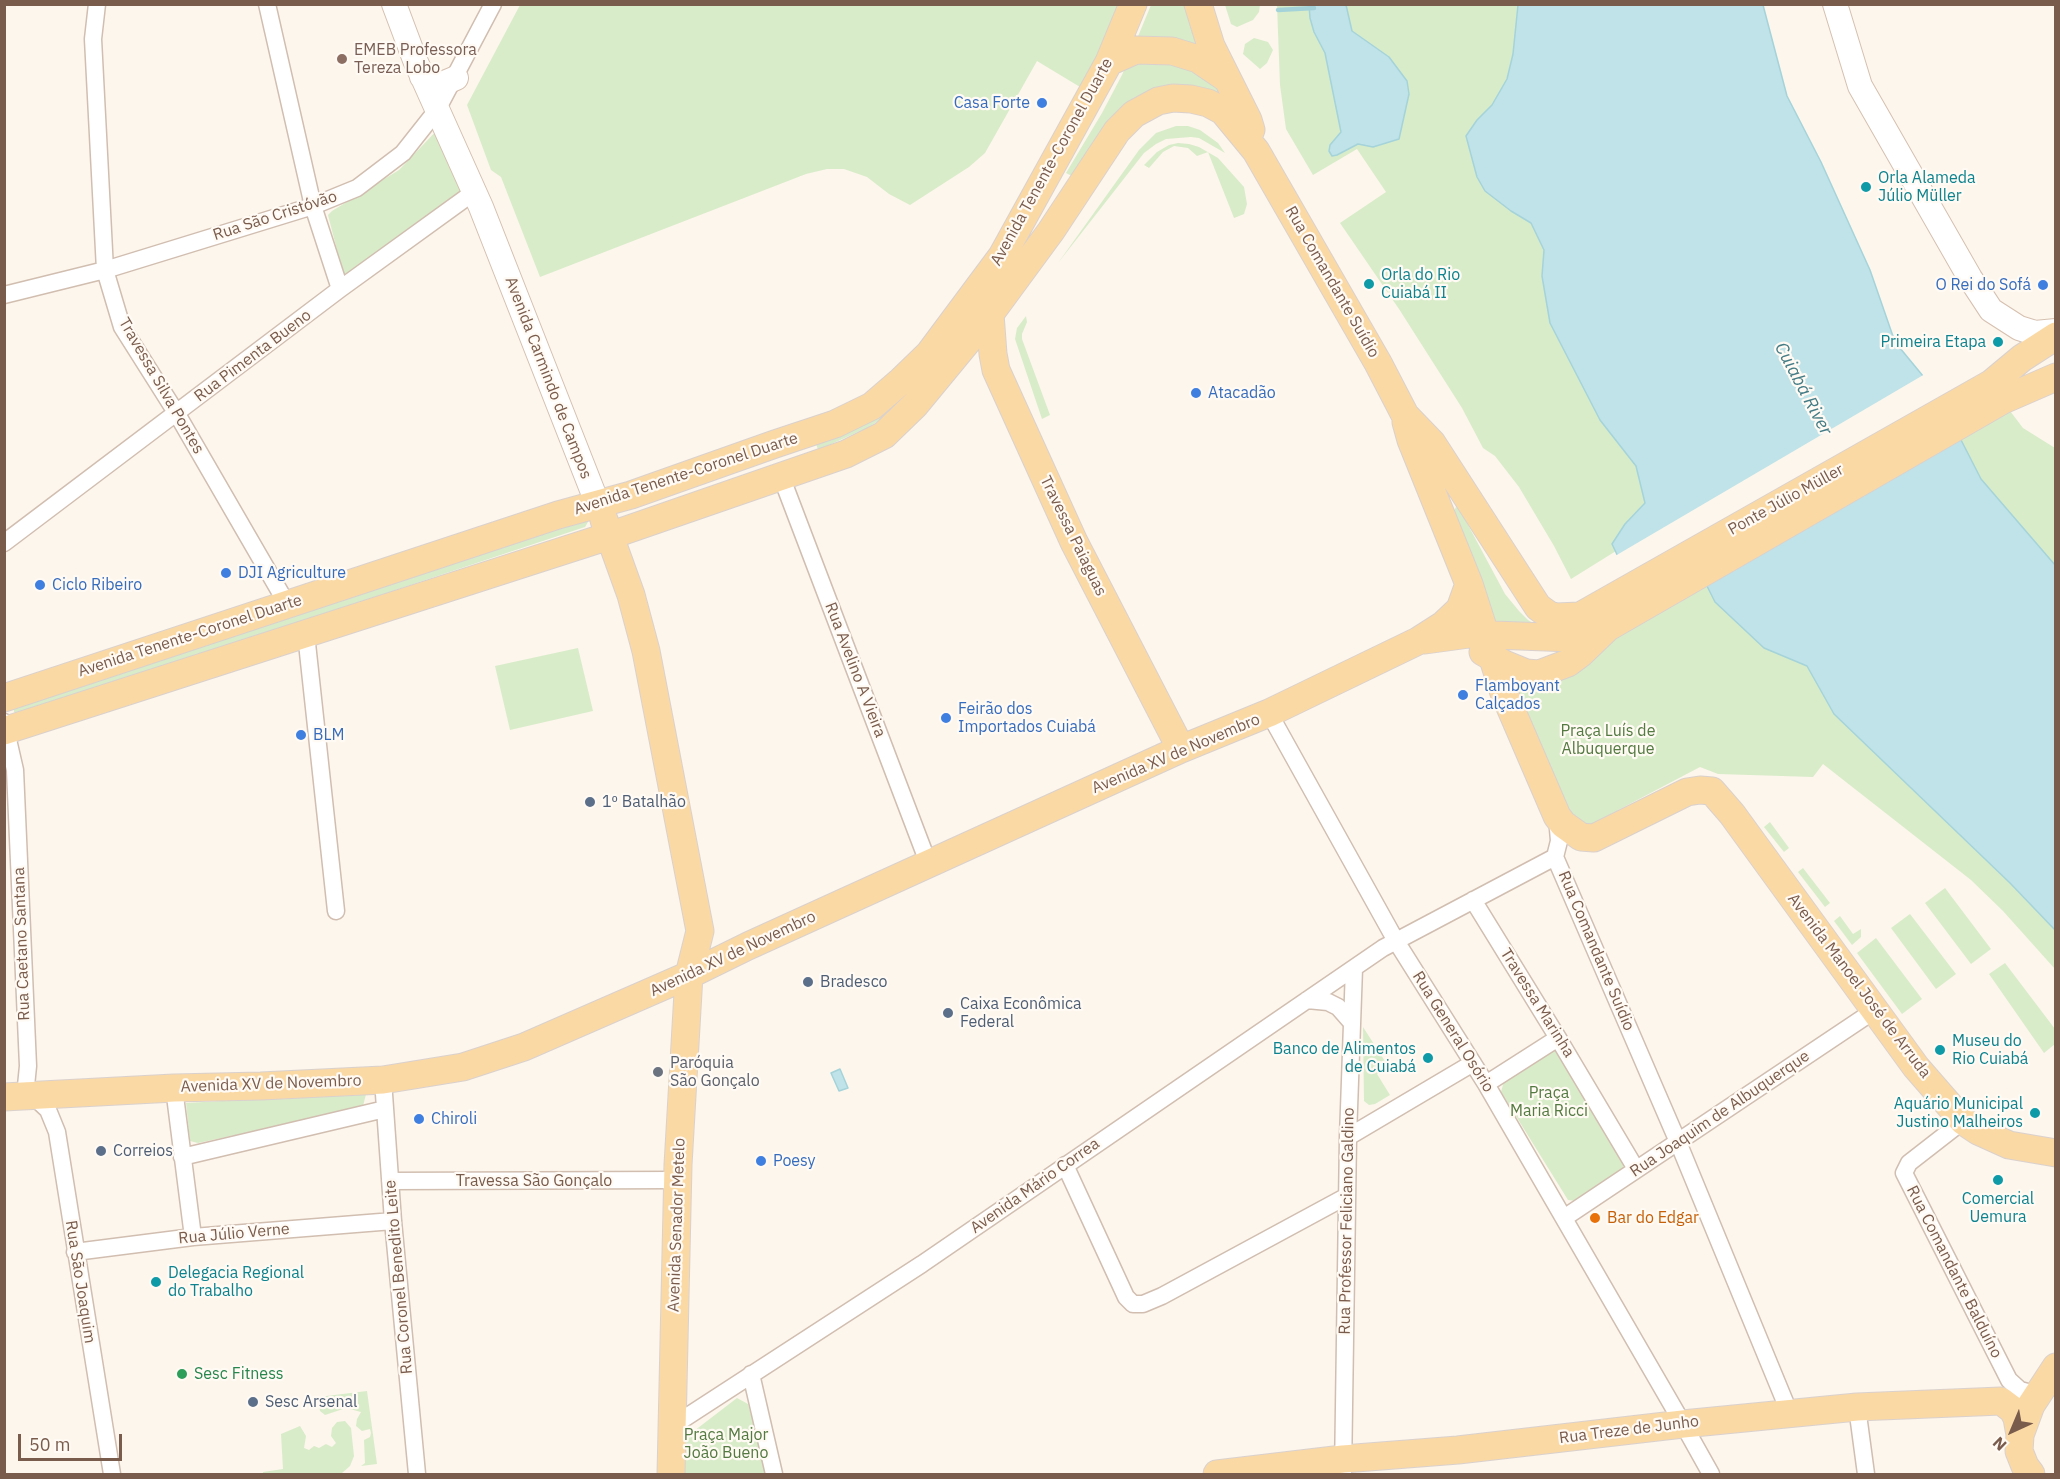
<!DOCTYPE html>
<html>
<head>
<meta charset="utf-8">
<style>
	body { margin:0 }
	#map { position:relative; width:2060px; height:1479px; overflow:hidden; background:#fdf6ec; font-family:"IBM Plex Sans",sans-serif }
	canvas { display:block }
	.frame { position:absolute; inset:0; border:6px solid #7a5c4d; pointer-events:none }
	.north { position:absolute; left:1982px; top:1401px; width:60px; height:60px; -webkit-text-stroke:4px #fffaf3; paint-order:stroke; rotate:224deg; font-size:16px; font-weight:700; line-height:24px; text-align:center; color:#7a5c4d }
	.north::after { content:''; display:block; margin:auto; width:21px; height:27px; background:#7a5c4d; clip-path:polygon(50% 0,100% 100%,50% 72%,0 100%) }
	.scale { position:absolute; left:18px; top:1434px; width:104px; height:27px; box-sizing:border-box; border:3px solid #7a5c4d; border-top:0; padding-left:8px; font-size:18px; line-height:21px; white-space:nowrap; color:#7a5c4d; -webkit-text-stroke:4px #fffaf3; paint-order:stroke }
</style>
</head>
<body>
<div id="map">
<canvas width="2060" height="1479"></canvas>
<div class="frame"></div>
<div class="north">N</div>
<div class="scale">50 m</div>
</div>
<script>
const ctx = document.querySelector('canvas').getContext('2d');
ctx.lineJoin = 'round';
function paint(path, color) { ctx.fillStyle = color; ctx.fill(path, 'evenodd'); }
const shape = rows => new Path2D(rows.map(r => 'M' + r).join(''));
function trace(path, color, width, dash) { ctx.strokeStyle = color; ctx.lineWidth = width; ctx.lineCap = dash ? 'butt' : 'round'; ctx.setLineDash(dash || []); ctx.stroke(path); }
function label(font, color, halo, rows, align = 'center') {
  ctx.font = font + ' "IBM Plex Sans",sans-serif'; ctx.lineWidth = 4.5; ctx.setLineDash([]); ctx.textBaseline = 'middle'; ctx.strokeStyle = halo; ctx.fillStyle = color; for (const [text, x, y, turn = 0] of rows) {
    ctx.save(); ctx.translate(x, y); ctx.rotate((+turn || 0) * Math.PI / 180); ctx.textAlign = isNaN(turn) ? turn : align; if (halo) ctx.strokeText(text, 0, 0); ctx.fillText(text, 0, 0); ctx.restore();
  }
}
const green = shape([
	[520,5,1123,5,1085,90,1037,61,985,153,969,167,910,205,889,194,867,177,844,169,827,169,806,174,540,277,501,177,491,170,467,105],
	[1151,5,1190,5,1241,108,1185,87,1072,176,1066,173,1102,113,1122,75],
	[1225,5,1225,4,1260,5,1259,12,1253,20,1237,27,1231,24],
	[1277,5,1309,5,1310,18,1314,32,1325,53,1338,113,1341,132,1330,145,1338,155,1358,144,1373,147,1404,112,1409,94,1389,57,1352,31,1346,5,1518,5,1513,54,1507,79,1492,105,1477,120,1511,211,1531,223,1544,250,1542,276,1550,323,1600,420,1636,466,1645,503,1625,524,1613,544,1616,551,1571,579,1554,546,1519,487,1495,456,1483,448,1462,408,1399,309,1340,223,1386,192,1357,149,1313,175,1286,129,1280,85],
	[1254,38,1268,42,1273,50,1267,63,1260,69,1243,54,1245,44],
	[442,125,469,188,345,281,328,215,332,211,399,170],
	[1176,126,1188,126,1200,130,1218,143,1225,153,1199,138,1191,137,1166,139,1156,144,1144,153,1058,263,1139,150,1156,133],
	[1178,143,1189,144,1199,147,1218,158,1244,187,1247,204,1244,214,1234,218,1208,152,1197,156,1188,148,1174,146,1163,152,1149,168,1144,165,1157,152,1169,145],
	[1026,316,1027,322,1022,334,1022,339,1050,415,1042,419,1015,339,1017,328],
	[925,381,888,415,867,428,818,450,815,440],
	[2007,407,2023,428,2055,448,2055,565,1981,479,1959,436],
	[1456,507,1459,508,1505,594,1519,611,1528,620,1539,627,1491,631,1454,511],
	[586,519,588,522,585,527,19,715,14,712,14,708],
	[1706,584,1764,648,1807,666,1834,714,2010,883,2055,930,2055,969,2003,911,1971,880,1823,764,1813,777,1718,774,1700,767,1586,827,1575,824,1511,677,1605,643],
	[578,648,593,711,510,730,495,666],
	[1770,822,1789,848,1784,852,1764,827],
	[1803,868,1830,903,1825,907,1798,872],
	[1945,888,1991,949,1971,964,1925,903],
	[1910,914,1956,974,1936,989,1891,928],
	[1840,916,1853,934,1861,929,1861,937,1852,945,1834,921],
	[1876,938,1922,999,1902,1014,1857,953],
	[2005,963,2055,1029,2055,1044,2044,1053,1989,974],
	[1363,1027,1388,1066,1377,1074,1390,1095,1375,1104,1369,1105,1364,1101],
	[1555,1048,1623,1160,1623,1168,1576,1201,1568,1200,1501,1092,1504,1081],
	[367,1090,363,1106,352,1110,198,1143,190,1141,186,1103,326,1095],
	[367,1391,377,1464,361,1466,365,1463,364,1440,370,1437,371,1433,370,1429,362,1431,356,1426,357,1419,361,1412,346,1408,325,1415,320,1411,318,1397],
	[737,1398,748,1404,767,1474,680,1474,681,1441],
	[345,1421,351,1428,354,1456,350,1466,341,1474,263,1474,263,1472,283,1469,281,1434,300,1426,306,1436,304,1448,309,1450,314,1446,319,1448,326,1444,332,1447,336,1443,331,1436,332,1428,337,1422]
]);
const water = shape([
	[1309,5,1346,5,1352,31,1389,57,1407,81,1409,94,1399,139,1373,147,1358,144,1337,155,1332,156,1329,151,1330,145,1341,132,1325,53,1314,32,1310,18,1309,5],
	[1518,5,1763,5,1787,96,1821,162,1870,270,1895,342,1923,376,1959,436,1981,479,2055,565,2055,930,2010,883,1834,714,1807,666,1764,648,1715,602,1706,584,1621,563,1612,544,1625,524,1645,503,1636,466,1600,420,1550,323,1542,276,1544,250,1531,223,1511,211,1485,191,1477,177,1466,136,1477,120,1492,105,1507,79,1513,54,1518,5],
	[840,1069,848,1088,839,1091,831,1073,840,1069]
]);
const pier = shape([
	[1925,374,1961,434,1635,576,1619,565,1615,556]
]);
const stream = shape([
	[1278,10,1314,8]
]);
const minor = shape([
	[97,4,93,39,105,270,122,327,177,414,287,604],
	[267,4,313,206,340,289],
	[4,295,105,270,313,206,357,188,403,153,437,110,493,4],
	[781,476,929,865],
	[4,543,340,289,474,192],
	[306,634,336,911],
	[1269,713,1396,941,1486,1084,1683,1424,1711,1474],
	[4,722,15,770,28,1066,25,1096],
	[1557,817,1559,841,1555,857,1678,1142,1790,1414],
	[1473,900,1558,1038,1636,1169],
	[1307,1000,1328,1002,1338,1007,1352,1023],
	[383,1080,393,1221,417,1474],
	[1486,1084,1558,1038],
	[174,1088,193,1237],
	[33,1096,48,1110,57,1132,112,1474],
	[1963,1121,1909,1163,1904,1173,2009,1380,2020,1390,2038,1395],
	[1348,1137,1473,1063],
	[182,1157,385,1109],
	[1065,1165,1126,1297,1133,1304,1143,1304,1162,1296,1347,1196],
	[390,1181,677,1180],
	[1564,1218,1875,1010],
	[75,1252,193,1237,393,1221],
	[751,1374,774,1474],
	[1857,1407,1866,1474],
	[671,1427,922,1264,1383,948,1555,857],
	[1343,1474,1348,1137,1354,968]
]);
const secondary = shape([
	[394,4,415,60,481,207,598,505],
	[1835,4,1860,86,1970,278,1991,310,2019,328,2035,333,2056,331],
	[422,77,436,84,444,83,456,78]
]);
const primary = shape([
	[1198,4,1211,46,1248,120,1251,130],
	[1109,62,1136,50,1172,51,1198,59,1226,78],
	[992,307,990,314,993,354,996,370,1074,542,1181,749],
	[1406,422,1411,440,1469,584,1504,693,1557,816,1563,824,1581,837,1594,838,1687,792,1700,790,1712,791,1732,814,1916,1067,1963,1121,1978,1131,2009,1145,2056,1153],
	[604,520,631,595,646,651,700,931,689,975,678,1165,671,1474],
	[1425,640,1469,634,1571,638,1605,629,2003,400,2056,377],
	[1483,652,1504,664,1526,673,1539,674,1568,663,1580,654,1605,630],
	[4,698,558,515,631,495,775,444,835,424,872,406,901,381,929,354,1002,256,1109,62,1133,4],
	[4,731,609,536,846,454,884,435,915,405,990,314,1051,231,1117,131,1134,114,1158,101,1173,98,1191,99,1208,103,1223,111,1256,151,1378,363,1405,415,1432,443,1538,607,1549,615,1556,617,1580,616,1992,383,2022,358,2056,336],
	[4,1097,174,1088,261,1086,383,1080,463,1067,524,1047,689,975,748,946,1181,749,1269,713,1418,641,1443,625,1460,609,1469,584],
	[1217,1474,1343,1459,1458,1450,1683,1424,1857,1407,2001,1401,2013,1410,2017,1418,2020,1435],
	[2031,1474,2025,1466,2019,1451,2020,1435,2031,1405,2056,1367]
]);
const markers = [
	[342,59,6,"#8d6e63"],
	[1042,103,6,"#3f7fe0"],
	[1866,187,6,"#0f9aa8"],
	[1369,284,6,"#0f9aa8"],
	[2043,285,6,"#3f7fe0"],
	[1998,342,6,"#0f9aa8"],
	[1196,393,6,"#3f7fe0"],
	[226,573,6,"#3f7fe0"],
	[40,585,6,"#3f7fe0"],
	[1463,695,6,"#3f7fe0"],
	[946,718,6,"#3f7fe0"],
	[301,735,6,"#3f7fe0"],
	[590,802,6,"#5c6f8a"],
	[808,982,6,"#5c6f8a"],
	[948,1013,6,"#5c6f8a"],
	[1940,1050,6,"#0f9aa8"],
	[1428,1058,6,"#0f9aa8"],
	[658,1072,6,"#6b7280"],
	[2035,1113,6,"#0f9aa8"],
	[419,1119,6,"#3f7fe0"],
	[101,1151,6,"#5c6f8a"],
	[761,1161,6,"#3f7fe0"],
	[1998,1180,6,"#0f9aa8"],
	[1595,1218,6,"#e8710a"],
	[156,1282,6,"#0f9aa8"],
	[182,1374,6,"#2e9e5b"],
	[253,1402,6,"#5c6f8a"]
];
const educationNames = [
	["EMEB Professora",354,50],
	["Tereza Lobo",354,68]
];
const shopNames = [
	["Casa Forte",1030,103,"right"],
	["O Rei do Sofá",2031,285,"right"],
	["Atacadão",1208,393],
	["DJI Agriculture",238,573],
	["Ciclo Ribeiro",52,585],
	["Flamboyant",1475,686],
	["Calçados",1475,704],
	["Feirão dos",958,709],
	["Importados Cuiabá",958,727],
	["BLM",313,735],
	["Chiroli",431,1119],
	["Poesy",773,1161]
];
const streetNames = [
	["Avenida Tenente-Coronel Duarte",1052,162,-61],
	["Rua São Cristóvão",275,216,-18],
	["Rua Comandante Suídio",1332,282,60],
	["Rua Pimenta Bueno",253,356,-37],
	["Avenida Carmindo de Campos",548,378,69],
	["Travessa Silva Pontes",161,386,60],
	["Avenida Tenente-Coronel Duarte",686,474,-18],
	["Ponte Júlio Müller",1786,500,-29],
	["Travessa Paiaguas",1073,536,64],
	["Avenida Tenente-Coronel Duarte",190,636,-18],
	["Rua Avelino A Vieira",855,670,69],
	["Avenida XV de Novembro",1176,754,-23],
	["Rua Caetano Santana",22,944,-92],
	["Rua Comandante Suídio",1596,951,67],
	["Avenida XV de Novembro",733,954,-25],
	["Avenida Manoel José de Arruda",1859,986,53],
	["Travessa Marinha",1537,1003,58],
	["Rua General Osório",1453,1032,58],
	["Avenida XV de Novembro",271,1084,-2],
	["Rua Joaquim de Albuquerque",1720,1114,-34],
	["Travessa São Gonçalo",534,1181],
	["Avenida Mário Correa",1035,1186,-35],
	["Rua Professor Feliciano Galdino",1347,1221,-89],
	["Avenida Senador Metelo",677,1225,-88],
	["Rua Júlio Verne",234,1234,-5],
	["Rua Comandante Balduíno",1954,1272,63],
	["Rua Coronel Benedito Leite",399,1277,-95],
	["Rua São Joaquim",80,1282,81],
	["Rua Treze de Junho",1629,1430,-7]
];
const cultureNames = [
	["Orla Alameda",1878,178],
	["Júlio Müller",1878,196],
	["Orla do Rio",1381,275],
	["Cuiabá II",1381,293],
	["Primeira Etapa",1986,342,"right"],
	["Museu do",1952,1041],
	["Rio Cuiabá",1952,1059],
	["Banco de Alimentos",1416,1049,"right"],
	["de Cuiabá",1416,1067,"right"],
	["Aquário Municipal",2023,1104,"right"],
	["Justino Malheiros",2023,1122,"right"],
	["Comercial",1998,1199,"center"],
	["Uemura",1998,1217,"center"],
	["Delegacia Regional",168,1273],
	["do Trabalho",168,1291]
];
const parkNames = [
	["Praça Luís de",1608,731],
	["Albuquerque",1608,749],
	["Praça",1549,1093],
	["Maria Ricci",1549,1111],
	["Praça Major",726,1435],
	["João Bueno",726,1453]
];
const serviceNames = [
	["1º Batalhão",602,802],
	["Bradesco",820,982],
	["Caixa Econômica",960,1004],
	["Federal",960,1022],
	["Correios",113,1151],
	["Sesc Arsenal",265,1402]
];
const worshipNames = [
	["Paróquia",670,1063],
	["São Gonçalo",670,1081]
];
const foodNames = [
	["Bar do Edgar",1607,1218]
];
const leisureNames = [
	["Sesc Fitness",194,1374]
];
const waterNames = [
	["Cuiabá River",1803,389,62]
];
paint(green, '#d8ecc9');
paint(water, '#bfe3e8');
trace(water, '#a5d3da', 1.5);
paint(pier, '#fdf6ec');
trace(stream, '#a5d3da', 4.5);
trace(minor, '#d1beb0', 19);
trace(secondary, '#d6c0b0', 26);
trace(primary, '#dad1cd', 29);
trace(minor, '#fff', 16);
trace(secondary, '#fff', 24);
trace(primary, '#fbd9a5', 27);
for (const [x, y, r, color] of markers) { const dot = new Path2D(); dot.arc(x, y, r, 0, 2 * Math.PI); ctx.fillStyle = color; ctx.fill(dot); trace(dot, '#fffaf3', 2); }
label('16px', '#785e54', '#fffaf3', educationNames, 'left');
label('16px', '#366cbe', '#fffaf3', shopNames, 'left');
label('16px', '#7a5c4d', '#fffaf3', streetNames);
label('16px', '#0d838f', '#fffaf3', cultureNames, 'left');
label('16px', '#537a41', '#fffaf3', parkNames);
label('16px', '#4e5e75', '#fffaf3', serviceNames, 'left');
label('16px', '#5b616d', '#fffaf3', worshipNames, 'left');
label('16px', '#c56008', '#fffaf3', foodNames, 'left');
label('16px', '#27864d', '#fffaf3', leisureNames, 'left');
label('italic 18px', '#437c86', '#fffaf3', waterNames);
</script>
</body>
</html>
